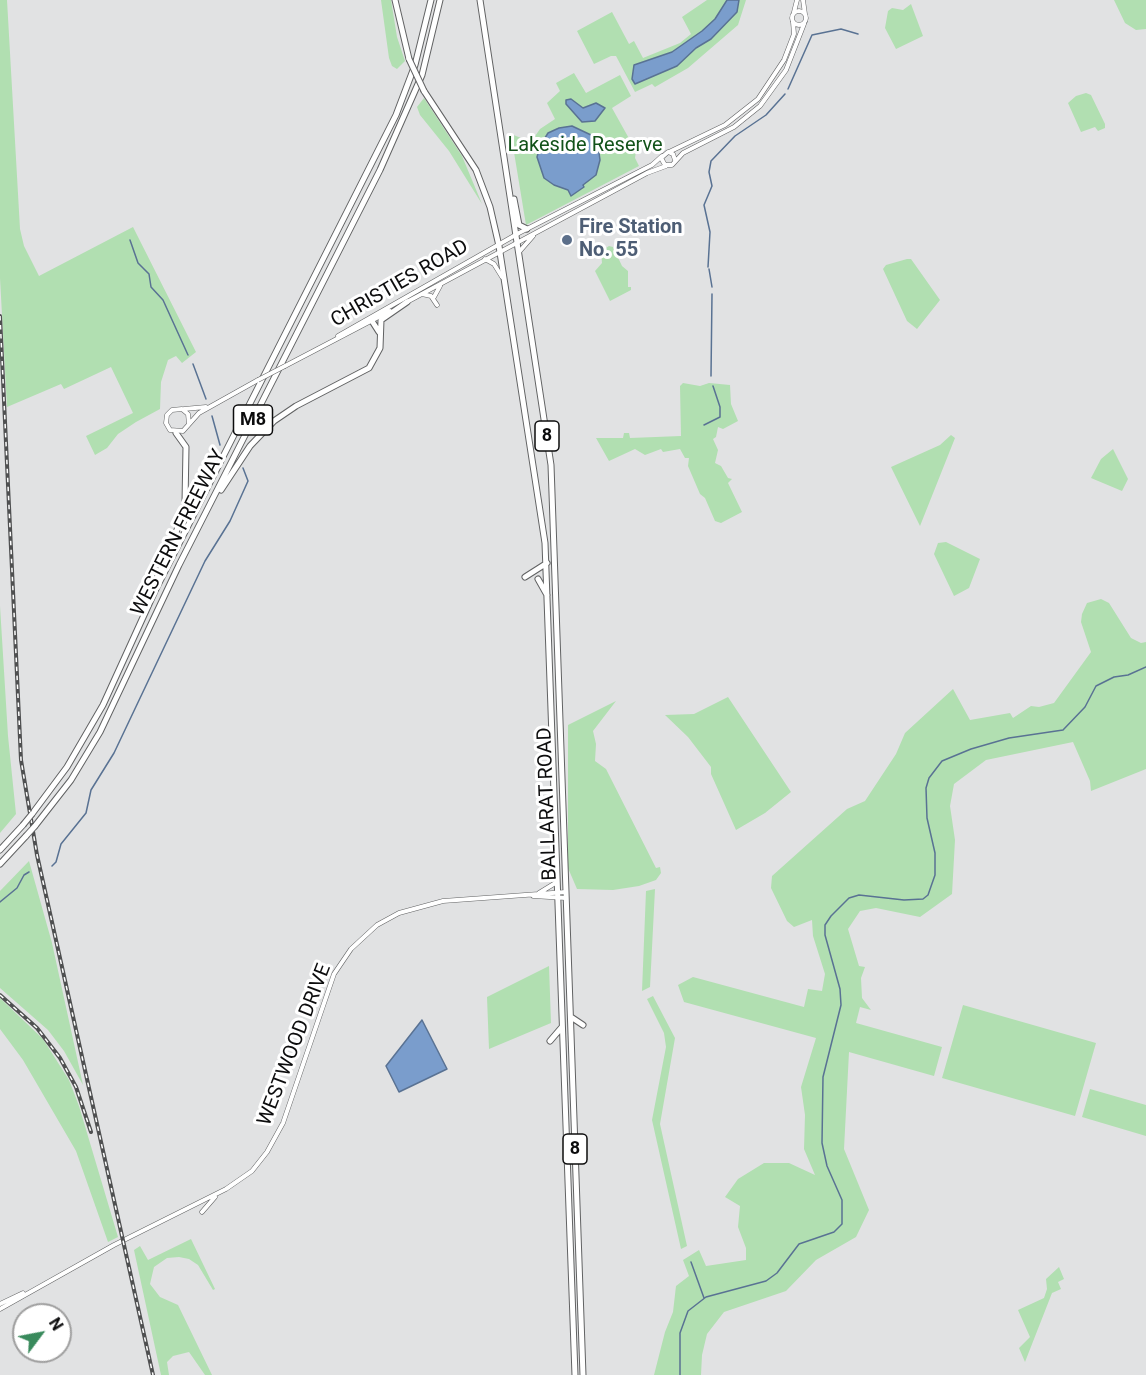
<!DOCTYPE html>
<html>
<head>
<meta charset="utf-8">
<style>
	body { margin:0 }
	#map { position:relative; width:1146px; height:1375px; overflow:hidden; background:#e1e2e3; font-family:Roboto,sans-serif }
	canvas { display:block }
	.north { position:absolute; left:12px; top:1303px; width:60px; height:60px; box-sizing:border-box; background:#fff; border:2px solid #9e9e9e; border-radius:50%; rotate:58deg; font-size:16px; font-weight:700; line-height:24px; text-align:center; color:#0c0c0d }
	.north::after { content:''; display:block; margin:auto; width:21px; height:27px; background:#398a5c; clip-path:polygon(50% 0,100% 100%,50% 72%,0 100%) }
</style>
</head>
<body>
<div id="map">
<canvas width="1146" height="1375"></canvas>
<div class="north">N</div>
</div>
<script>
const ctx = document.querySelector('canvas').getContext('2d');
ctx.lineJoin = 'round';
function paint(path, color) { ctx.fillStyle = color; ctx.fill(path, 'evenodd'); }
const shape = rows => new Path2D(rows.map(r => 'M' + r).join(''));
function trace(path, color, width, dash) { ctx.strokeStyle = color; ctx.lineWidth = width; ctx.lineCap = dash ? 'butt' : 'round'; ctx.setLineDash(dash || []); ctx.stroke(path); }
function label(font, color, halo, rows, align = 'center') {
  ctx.font = font + ' Roboto,sans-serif'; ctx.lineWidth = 6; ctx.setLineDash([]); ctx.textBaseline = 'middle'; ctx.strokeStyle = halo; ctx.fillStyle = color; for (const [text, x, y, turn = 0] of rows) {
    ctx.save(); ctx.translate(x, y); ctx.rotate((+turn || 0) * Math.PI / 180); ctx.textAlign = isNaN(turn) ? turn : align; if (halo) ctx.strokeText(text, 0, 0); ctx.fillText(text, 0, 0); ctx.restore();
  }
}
const green = shape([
	[0,0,7,0,20,229,24,246,39,276,133,227,196,352,182,363,176,356,168,360,161,382,160,409,136,422,118,434,107,448,95,455,86,436,133,413,111,367,64,389,61,384,7,407,0,278],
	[381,0,391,0,397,37,405,61,397,69,392,66,389,58],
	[707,0,746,0,738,25,688,68,655,87,652,84,635,92,616,56,611,56,594,64,577,31,612,12,629,44,634,41,643,58,680,43,691,34,682,17],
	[1114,0,1146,0,1146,29,1136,30,1125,23],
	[911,4,923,36,896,49,885,28,888,11,892,8,903,10],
	[574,73,586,93,620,75,631,96,612,108,636,151,635,158,639,166,526,225,511,134,531,142,540,129,555,119,547,103,560,91,556,83],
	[1086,93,1091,95,1105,124,1105,128,1098,131,1095,127,1081,132,1068,103,1076,96],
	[424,98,462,156,482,204,449,151,420,115,417,107],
	[609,246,613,247,622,266,628,271,628,287,631,287,631,290,610,301,595,271,602,263,601,251],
	[907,259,911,259,940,300,917,329,907,321,883,269,886,265],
	[683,383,700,386,709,383,730,385,731,404,738,421,723,429,718,427,716,437,713,439,718,450,715,463,721,466,728,478,732,479,728,483,742,512,721,523,715,521,705,498,700,494,688,466,689,458,685,458,680,449,663,452,661,449,645,455,635,449,609,461,596,438,623,438,624,433,629,433,630,438,681,436,680,386],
	[951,435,955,438,920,526,891,467,940,445],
	[1113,449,1128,479,1122,491,1091,478,1101,459],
	[946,542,980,559,969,588,954,596,934,554,938,543],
	[1101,599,1109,603,1131,638,1141,643,1146,642,1146,769,1091,791,1090,781,1073,742,986,760,954,784,950,806,955,840,952,894,920,917,876,908,860,911,848,929,859,966,865,967,861,978,862,998,871,1010,860,1007,856,1023,942,1047,934,1076,849,1052,844,1149,869,1210,856,1237,816,1260,786,1291,724,1312,707,1334,702,1355,701,1375,654,1375,665,1332,673,1312,676,1286,689,1276,683,1260,699,1250,706,1266,746,1260,746,1248,738,1227,740,1206,725,1197,738,1179,764,1163,789,1163,815,1175,804,1149,805,1115,801,1087,816,1038,684,1002,678,985,693,977,804,1007,808,989,822,991,825,974,813,936,812,920,794,927,787,921,771,888,772,876,847,809,865,801,896,754,905,733,953,689,970,720,1010,713,1013,718,1031,706,1039,707,1054,703,1091,652,1081,622,1082,614,1087,603],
	[0,606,8,736,16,814,0,833],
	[728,697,791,792,765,813,736,830,711,774,711,767,688,737,665,715,694,714],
	[616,701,593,731,596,744,595,761,606,769,656,868,660,867,661,873,656,880,639,886,613,890,577,889,568,868,568,725],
	[29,861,52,943,83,1085,64,1051,48,1030,0,988,0,891],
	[655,889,650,987,642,991,646,891],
	[549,966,551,1023,489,1049,487,997],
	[653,996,675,1038,660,1124,687,1246,681,1249,652,1120,666,1047,664,1033,647,999],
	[0,998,43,1039,69,1080,79,1106,118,1237,108,1242,76,1151,23,1060,0,1029],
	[963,1005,1096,1043,1075,1116,942,1078],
	[1090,1089,1146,1105,1146,1136,1082,1117],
	[191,1239,215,1289,213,1290,198,1265,189,1259,179,1257,167,1258,154,1267,150,1284,160,1297,178,1305,212,1375,205,1375,189,1352,173,1356,167,1362,169,1375,161,1375,134,1250,140,1246,148,1260],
	[1059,1267,1064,1279,1058,1282,1061,1289,1052,1293,1025,1362,1019,1348,1030,1337,1018,1310,1044,1298,1047,1289,1046,1279]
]);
const water = shape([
	[727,0,739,0,737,12,711,39,696,48,677,66,635,84,632,79,634,65,672,52,702,31,715,19,727,0],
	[571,99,583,108,596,103,605,108,595,121,582,122,566,104,566,100,571,99],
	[572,126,591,135,598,145,600,160,596,175,583,185,584,187,571,196,568,190,554,185,544,178,537,157,540,146,548,133,559,128,572,126],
	[422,1020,447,1069,399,1092,386,1066,422,1020]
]);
const stream = shape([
	[788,89,812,35,841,29,858,34],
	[130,240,138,263,149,274,151,287,163,300,188,355],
	[708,267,710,232,704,205,712,186,709,172,711,161,735,136,766,115,785,94],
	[709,269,712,287],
	[193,364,206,399],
	[711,376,712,294],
	[212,416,220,445],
	[704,425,720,417,720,407,713,386],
	[52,866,56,862,61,844,86,813,91,790,114,753,205,561,230,521,248,481,243,468],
	[0,902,17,888,24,875,29,872],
	[691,1262,704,1298],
	[680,1375,680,1333,688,1311,706,1297,766,1281,777,1273,799,1244,834,1232,842,1224,842,1200,827,1166,822,1143,823,1077,841,1005,840,989,825,935,825,925,831,916,849,898,859,895,904,900,923,899,928,895,935,875,935,853,927,818,926,788,929,778,942,761,971,749,1009,738,1063,730,1085,707,1096,686,1114,677,1128,675,1146,667]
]);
const major = shape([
	[803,0,805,14],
	'792 18a7 7 0 1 1 14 0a7 7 0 1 1-14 0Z',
	[794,12,797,0],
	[669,152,725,125,758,99,784,60,794,34,793,22],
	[675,160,673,154,668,152,661,158,665,165,672,165,683,153,734,127,760,106,786,70,804,24],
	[519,252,533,236],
	[485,259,494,264,502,277],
	[422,294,431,296,437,305],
	[434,297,440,286],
	[405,303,647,173,666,166],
	[338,336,519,233,652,165,662,156],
	[285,366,390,311],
	[184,409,206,407],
	[189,424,188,414,182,409,172,410,167,415,166,423,170,430,183,431,199,413,258,380],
	[539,893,557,882],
	[533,896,566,898],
	[202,1212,215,1197],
	[0,1304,23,1293],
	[0,1309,114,1245,226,1189,252,1171,267,1152,283,1123,334,974,351,949,377,925,399,913,443,901,566,892]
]);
const highway = shape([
	[395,0,409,59],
	[480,0,551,465,583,1375],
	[424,91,476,170,490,207,499,246,545,543,575,1375],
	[514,199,519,225,527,229],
	[372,321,379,332],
	[221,490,250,446,274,421,296,406,369,368,380,348,381,320,407,302],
	[525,577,547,563],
	[538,579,547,595],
	[153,588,181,520,185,503,186,447,176,433],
	[32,814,67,767,103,705,155,591,396,115,415,65,431,0],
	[35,826,71,780,100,732,179,565,380,170,422,75,440,0],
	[0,850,23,825],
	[0,864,26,836],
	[571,1017,583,1025],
	[550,1041,562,1027]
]);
const rail = shape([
	[0,316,21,760,37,855,153,1375],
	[0,995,37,1028,60,1058,76,1087,91,1132]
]);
const majorBridge = shape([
	[258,380,285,366]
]);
const highwayBridge = shape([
	[409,59,424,91],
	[23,825,32,814],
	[26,836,35,826]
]);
const markers = [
	[567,240,6,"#5c6f8a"]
];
const shields = [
	[253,420,39],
	[547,436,24],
	[575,1149,24]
];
const shieldNames = [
	["M8",253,420],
	["8",547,436],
	["8",575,1149]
];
const parkNames = [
	["Lakeside Reserve",585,146]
];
const serviceNames = [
	["Fire Station",579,228],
	["No. 55",579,251]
];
const streetNames = [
	["CHRISTIES ROAD",400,284,-30],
	["WESTERN FREEWAY",179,533,-63],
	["BALLARAT ROAD",548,804,-92],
	["WESTWOOD DRIVE",295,1045,-69]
];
paint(green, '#b1dfb1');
paint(water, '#7a9dcc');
trace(water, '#597293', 1.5);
trace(stream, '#597293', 1.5);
trace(major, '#616263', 5);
trace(highway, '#616263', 7);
trace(major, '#fff', 4);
trace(highway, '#fff', 5);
trace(rail, '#4f5051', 4);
trace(rail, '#fff', 1.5, [4.5]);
trace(majorBridge, '#616263', 5, []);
trace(highwayBridge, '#616263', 7, []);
trace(majorBridge, '#fff', 4);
trace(highwayBridge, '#fff', 5);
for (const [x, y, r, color] of markers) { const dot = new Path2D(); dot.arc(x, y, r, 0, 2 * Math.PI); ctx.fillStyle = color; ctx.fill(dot); trace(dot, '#fff', 2); }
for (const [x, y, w] of shields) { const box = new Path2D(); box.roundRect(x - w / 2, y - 15, w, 30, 4.5); ctx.fillStyle = '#fff'; ctx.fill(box); trace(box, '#0c0c0d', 1.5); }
label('bold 18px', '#0c0c0d', null, shieldNames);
label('20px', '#125219', '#fff', parkNames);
label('bold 20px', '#4e5e75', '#fff', serviceNames, 'left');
label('20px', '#0c0c0d', '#fff', streetNames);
</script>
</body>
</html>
